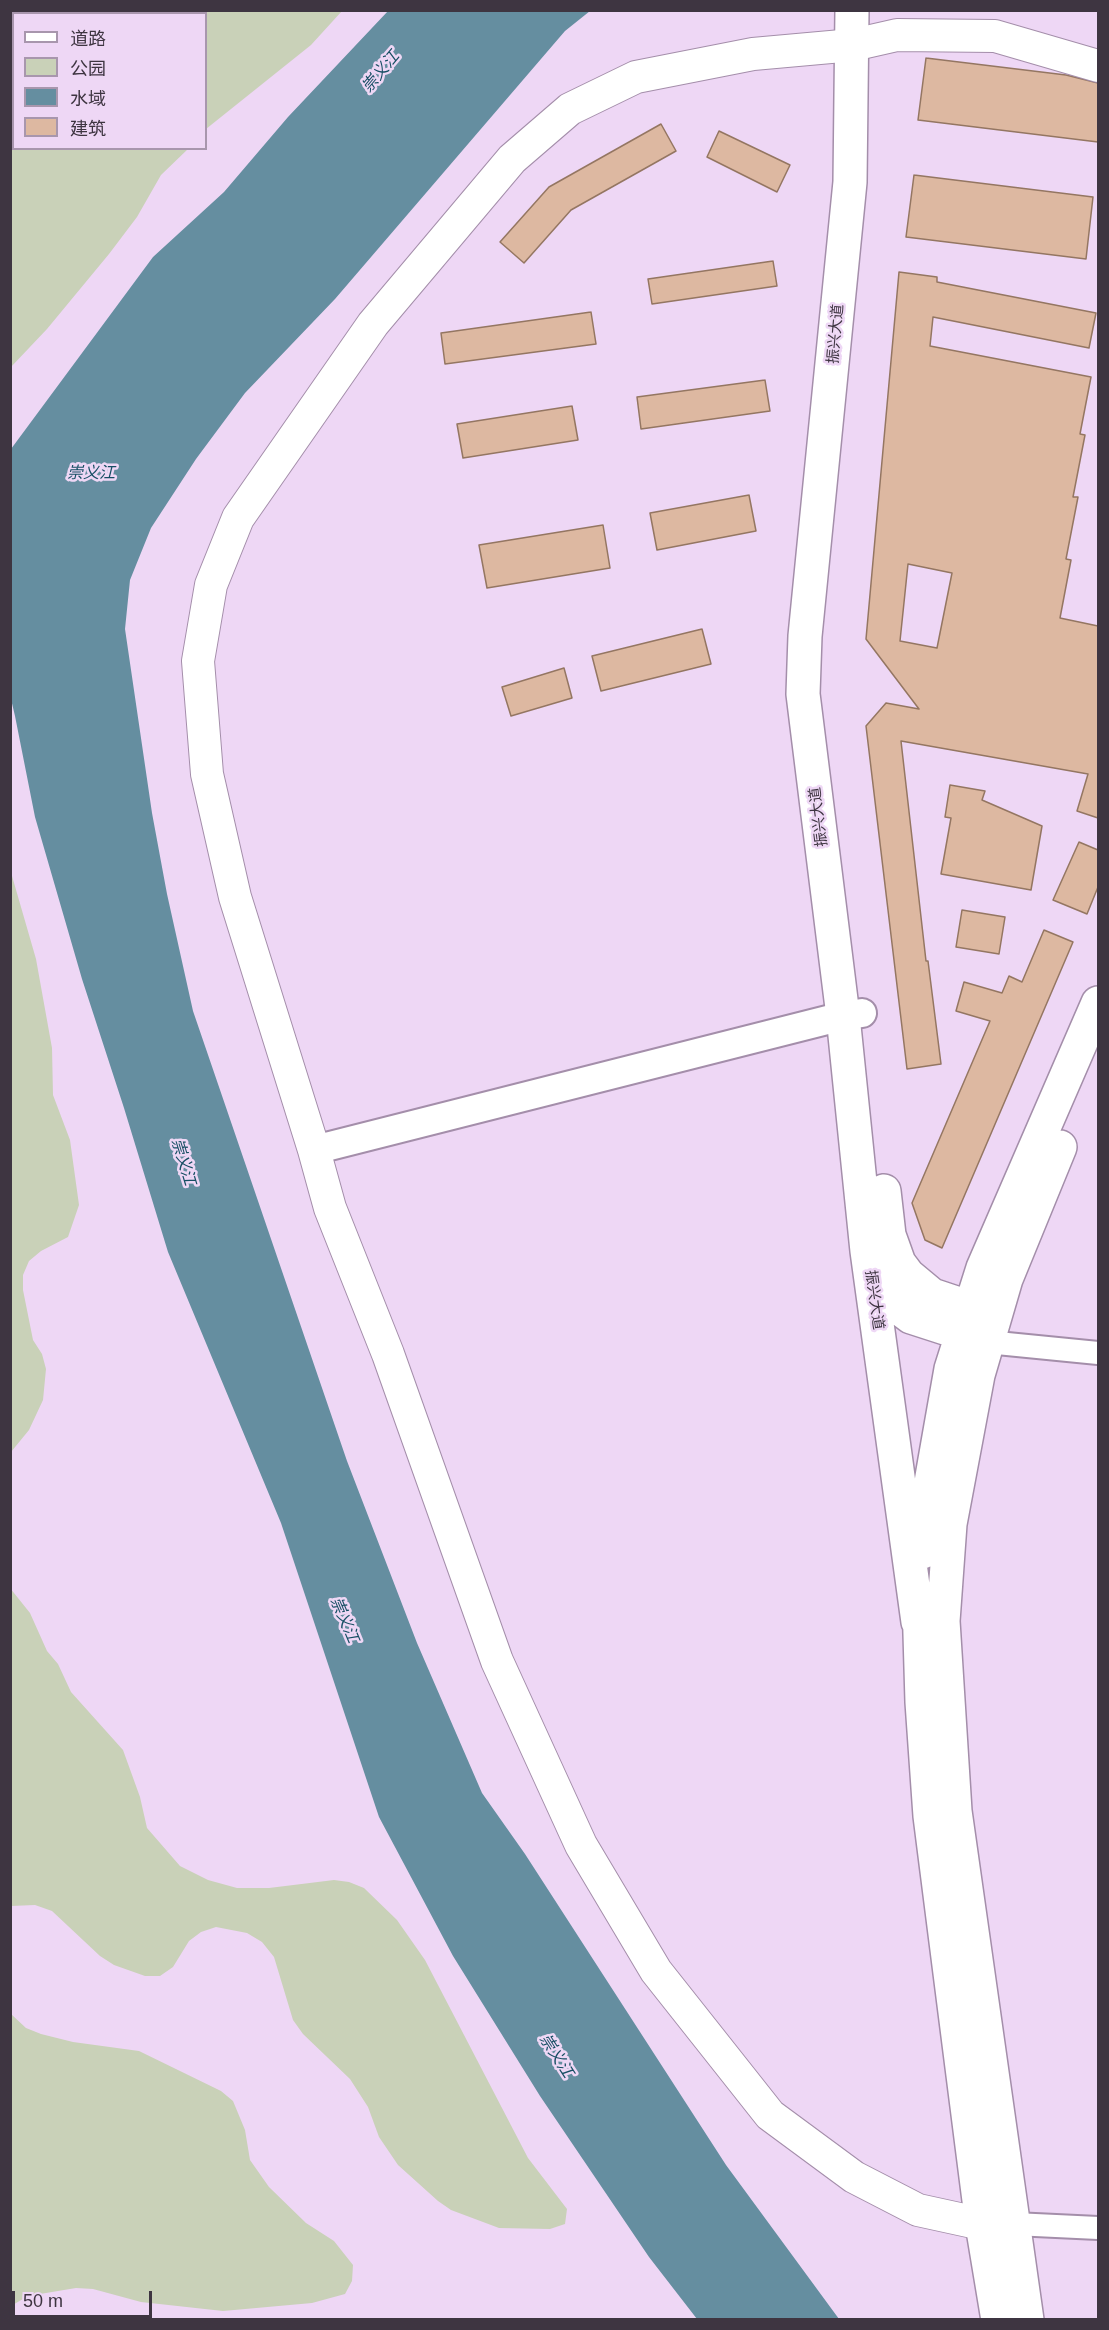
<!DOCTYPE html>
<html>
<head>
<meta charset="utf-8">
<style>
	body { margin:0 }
	#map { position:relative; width:1109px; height:2330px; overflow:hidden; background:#eed7f5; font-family:Helvetica,"Noto Sans SC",sans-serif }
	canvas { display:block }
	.frame { position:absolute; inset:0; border:12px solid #3e3541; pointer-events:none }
	.legend { position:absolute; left:12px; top:12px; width:195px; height:138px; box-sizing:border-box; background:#eed7f5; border:2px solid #a896ad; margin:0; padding:8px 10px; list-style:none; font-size:18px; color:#3e3541 }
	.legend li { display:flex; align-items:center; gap:12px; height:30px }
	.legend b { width:30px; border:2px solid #a896ad }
	.scale { position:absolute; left:12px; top:2291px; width:140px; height:27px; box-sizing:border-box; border:3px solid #3e3541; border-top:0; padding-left:8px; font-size:18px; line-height:21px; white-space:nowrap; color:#3e3541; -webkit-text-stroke:4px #eed7f5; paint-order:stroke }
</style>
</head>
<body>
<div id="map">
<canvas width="1109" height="2330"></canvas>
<div class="frame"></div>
<ul class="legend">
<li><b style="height:8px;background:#fff"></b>道路</li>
<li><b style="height:16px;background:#c9d1b8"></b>公园</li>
<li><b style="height:16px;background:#658ea0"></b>水域</li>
<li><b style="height:16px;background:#ddb8a1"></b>建筑</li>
</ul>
<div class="scale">50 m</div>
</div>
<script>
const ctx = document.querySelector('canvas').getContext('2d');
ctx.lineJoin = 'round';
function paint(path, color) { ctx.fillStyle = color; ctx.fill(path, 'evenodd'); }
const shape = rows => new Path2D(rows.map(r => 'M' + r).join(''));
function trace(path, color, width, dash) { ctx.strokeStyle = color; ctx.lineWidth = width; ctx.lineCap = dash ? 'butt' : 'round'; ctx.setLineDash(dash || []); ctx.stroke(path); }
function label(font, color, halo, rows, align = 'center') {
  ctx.font = font + ' Helvetica,"Noto Sans SC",sans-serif'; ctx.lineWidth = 5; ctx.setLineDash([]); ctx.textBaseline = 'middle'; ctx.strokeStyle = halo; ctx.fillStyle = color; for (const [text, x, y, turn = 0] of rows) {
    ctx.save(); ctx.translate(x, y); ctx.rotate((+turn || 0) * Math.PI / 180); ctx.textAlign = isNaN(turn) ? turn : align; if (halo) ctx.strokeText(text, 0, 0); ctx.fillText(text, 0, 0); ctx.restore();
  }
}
const green = shape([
	[11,10,342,11,311,45,206,129,206,14,14,14,14,148,188,149,161,175,137,217,109,254,47,329,11,367],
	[10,869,36,959,52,1048,53,1095,70,1140,79,1205,68,1237,41,1251,29,1261,23,1275,23,1290,33,1340,42,1354,46,1369,43,1400,29,1430,11,1452],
	[10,1588,30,1613,47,1651,58,1664,71,1692,123,1750,140,1797,147,1828,180,1866,208,1880,237,1888,269,1888,334,1880,349,1882,364,1888,397,1920,425,1960,528,2158,567,2209,565,2224,550,2229,499,2228,451,2210,438,2201,398,2165,379,2137,368,2107,350,2079,303,2034,293,2020,274,1957,262,1942,247,1933,216,1927,201,1932,189,1941,173,1967,160,1976,145,1976,114,1965,100,1956,52,1911,35,1905,11,1906],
	[11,2014,26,2028,41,2034,73,2042,139,2051,221,2091,233,2101,245,2130,250,2160,269,2187,306,2223,334,2241,353,2265,352,2281,345,2294,312,2303,223,2311,141,2302,93,2289,76,2288,28,2296,11,2306]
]);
const water = shape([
	[388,11,590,11,565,31,335,299,245,393,196,459,151,528,130,580,125,629,152,813,167,894,193,1011,347,1461,417,1643,482,1793,525,1854,726,2165,839,2319,697,2319,649,2257,540,2096,453,1956,379,1817,281,1523,168,1252,124,1108,82,979,35,817,15,716,10,695,11,449,153,257,224,192,288,117]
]);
const building = shape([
	[926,58,1066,75,1098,83,1098,142,918,120,926,58],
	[661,124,676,151,571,210,524,263,500,242,549,187,661,124],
	[719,131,790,165,777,192,707,157,719,131],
	[914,175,1093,197,1086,259,906,237,914,175],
	[773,261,777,286,652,304,648,279,773,261],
	[899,272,937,277,937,282,1096,313,1089,348,933,317,930,346,1091,377,1080,434,1085,435,1073,497,1078,497,1066,559,1071,560,1060,618,1098,626,1098,818,1077,811,1088,774,901,741,926,961,928,961,941,1064,907,1069,866,726,886,703,919,709,866,639,899,272],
	[908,564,952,573,937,648,900,641,908,564],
	[591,312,596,344,445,364,441,333,591,312],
	[765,380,770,411,641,429,637,397,765,380],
	[572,406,578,440,463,458,457,424,572,406],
	[749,495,756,531,657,550,650,513,749,495],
	[603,525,610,568,487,588,479,545,603,525],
	[702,629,711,664,601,691,592,656,702,629],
	[564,668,572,698,511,716,502,687,564,668],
	[950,785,985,791,982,800,1042,826,1031,890,941,874,951,818,945,817,950,785],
	[1079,842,1098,850,1098,887,1087,914,1053,900,1079,842],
	[962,910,1005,917,999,954,956,947,962,910],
	[1044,930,1073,942,942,1248,925,1240,912,1203,990,1021,956,1011,964,982,1002,993,1009,976,1022,982,1044,930]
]);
const minor = shape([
	[987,1342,1098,1353],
	[1014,2224,1098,2228]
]);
const tertiary = shape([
	[314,1150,843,1016,862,1013]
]);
const secondary = shape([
	[1007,2224,982,2224,918,2210,854,2177,770,2115,656,1971,581,1845,497,1661,388,1354,330,1208,314,1150,235,897,207,774,198,661,211,585,238,518,373,324,512,159,570,109,636,77,753,54,853,45,897,35,995,36,1098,66]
]);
const primary = shape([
	[852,10,850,182,805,636,803,694,843,1016,867,1251,918,1622],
	[884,1191,889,1235,899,1263,908,1275,932,1295,995,1316],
	[873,1273,891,1302,911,1317,982,1340],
	[922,1552,924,1522,951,1369,983,1268,1098,1003],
	[919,1600,922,1702,930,1816,982,2224,998,2320],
	[1027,2320,955,1811,943,1621,950,1524,978,1375,1006,1279,1060,1147]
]);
const streetNames = [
	["振兴大道",836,334,-85],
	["振兴大道",819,817,-97],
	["振兴大道",874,1300,82]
];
const waterNames = [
	["崇义江",381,72,-50],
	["崇义江",91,474],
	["崇义江",183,1162,73],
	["崇义江",344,1620,67],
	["崇义江",556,2056,57]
];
paint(green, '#c9d1b8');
paint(water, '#658ea0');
paint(building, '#ddb8a1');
trace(building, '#947662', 1.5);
trace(minor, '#a48eaa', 26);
trace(tertiary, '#a48eaa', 32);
trace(secondary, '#a48eaa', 34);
trace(primary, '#a48eaa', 36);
trace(minor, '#fff', 22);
trace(tertiary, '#fff', 28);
trace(secondary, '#fff', 32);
trace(primary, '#fff', 33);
label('15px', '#3e3541', '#eed7f5', streetNames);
label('italic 16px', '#164e63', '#eed7f5', waterNames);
</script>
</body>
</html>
